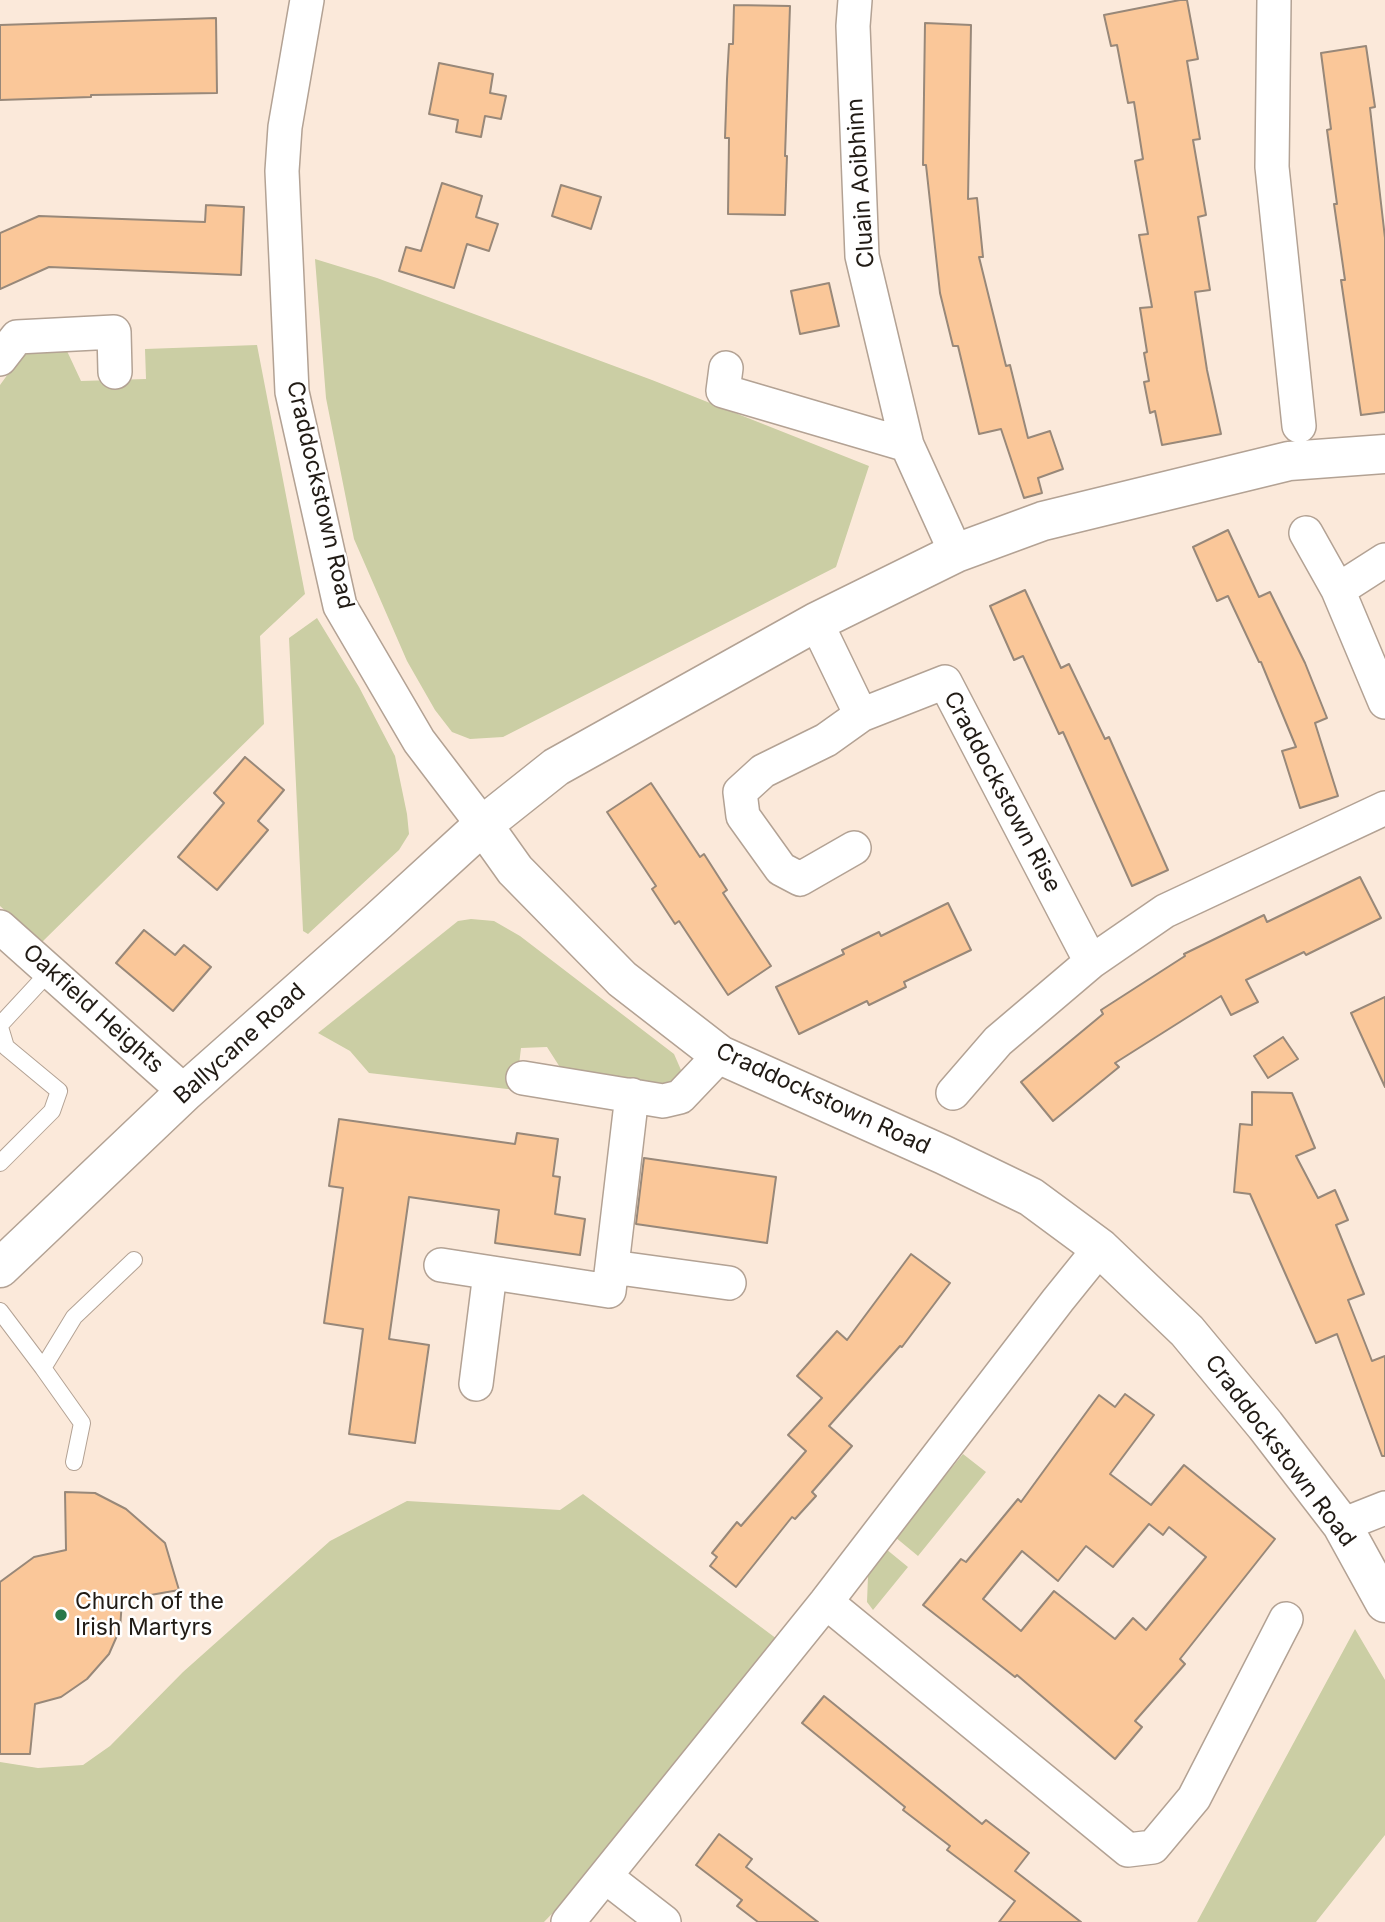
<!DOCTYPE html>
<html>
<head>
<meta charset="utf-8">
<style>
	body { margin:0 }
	canvas { display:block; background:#fbe9da }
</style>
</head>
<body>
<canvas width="1385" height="1922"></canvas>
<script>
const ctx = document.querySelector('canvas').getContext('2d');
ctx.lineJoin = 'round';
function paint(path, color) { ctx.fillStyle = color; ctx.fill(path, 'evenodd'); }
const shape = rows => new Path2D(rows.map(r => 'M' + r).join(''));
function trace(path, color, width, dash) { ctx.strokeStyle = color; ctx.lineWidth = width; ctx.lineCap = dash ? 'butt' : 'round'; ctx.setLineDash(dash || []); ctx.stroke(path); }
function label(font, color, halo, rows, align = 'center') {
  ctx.font = font + ' Inter,sans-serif'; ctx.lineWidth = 5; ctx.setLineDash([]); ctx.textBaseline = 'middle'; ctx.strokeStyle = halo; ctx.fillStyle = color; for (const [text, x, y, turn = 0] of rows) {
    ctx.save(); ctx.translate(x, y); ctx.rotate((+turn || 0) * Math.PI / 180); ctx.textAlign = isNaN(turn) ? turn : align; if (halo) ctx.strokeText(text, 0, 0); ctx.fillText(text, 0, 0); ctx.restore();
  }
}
const green = shape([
	[315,259,377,278,652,380,869,466,836,567,503,737,470,739,452,732,435,710,407,661,354,539,326,398],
	[257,345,305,594,260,636,264,724,41,943,0,906,0,385,24,352,67,351,81,381,146,379,145,349],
	[317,618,359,687,395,756,407,814,409,834,399,850,308,934,303,931,289,638],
	[471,919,494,921,520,936,674,1054,681,1070,673,1082,657,1088,563,1072,547,1047,521,1048,516,1090,369,1073,350,1051,318,1033,458,921],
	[963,1454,986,1472,918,1556,895,1537],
	[583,1494,781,1642,595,1869,544,1922,0,1922,0,1762,38,1768,83,1765,110,1746,183,1672,330,1541,407,1501,560,1510],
	[886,1549,908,1567,873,1610,867,1602,868,1576],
	[1355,1629,1385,1680,1385,1835,1316,1922,1197,1922]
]);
const building = shape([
	[1180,0,1187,0,1198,59,1187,61,1200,139,1193,140,1206,215,1198,217,1210,290,1195,292,1207,370,1221,434,1162,445,1155,411,1150,413,1144,382,1149,381,1144,353,1147,352,1140,308,1152,307,1139,235,1148,234,1135,161,1143,159,1134,102,1128,103,1117,45,1111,46,1104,15,1180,0],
	[734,5,790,6,785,156,787,156,785,215,728,214,729,138,725,138,727,79,729,44,733,44,734,5],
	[216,18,217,93,91,95,91,97,0,100,0,25,216,18],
	[925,23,971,25,968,199,977,198,983,257,979,257,1006,366,1010,365,1028,438,1050,431,1063,469,1038,478,1042,493,1024,498,1001,429,979,434,958,346,953,346,940,293,926,165,923,165,925,23],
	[1366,46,1375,107,1370,108,1385,238,1385,412,1361,415,1341,280,1345,280,1334,204,1337,204,1327,130,1331,129,1321,53,1366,46],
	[439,63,493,74,490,93,506,96,501,119,485,116,481,137,456,132,458,120,429,114,439,63],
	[442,183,482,196,476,217,498,224,489,251,467,244,454,288,399,271,406,247,421,251,442,183],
	[561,185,601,197,591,229,552,216,561,185],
	[206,205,244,207,241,275,49,267,0,289,0,233,39,216,205,222,206,205],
	[829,283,839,326,800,334,791,291,829,283],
	[1228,530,1259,597,1270,592,1305,663,1327,718,1315,723,1338,796,1300,808,1282,751,1296,747,1261,662,1259,662,1228,596,1217,601,1193,547,1228,530],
	[1025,590,1061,668,1069,664,1105,739,1109,737,1168,870,1132,886,1063,732,1059,734,1023,656,1014,660,990,606,1025,590],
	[245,757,284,790,258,821,268,830,217,890,178,857,224,803,214,793,245,757],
	[651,783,700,857,704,854,727,890,723,893,771,966,728,995,679,921,675,924,652,889,656,886,607,812,651,783],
	[1360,877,1381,918,1306,955,1304,952,1246,980,1258,1002,1231,1015,1221,996,1115,1063,1119,1067,1053,1121,1021,1082,1103,1014,1101,1010,1185,956,1184,954,1264,915,1267,922,1360,877],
	[948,903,971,950,904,982,906,987,869,1005,867,1001,799,1034,776,987,844,954,842,950,879,932,881,936,948,903],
	[144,930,175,955,184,945,211,967,173,1011,116,963,144,930],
	[1385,997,1385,1087,1351,1013,1385,997],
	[1283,1037,1298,1059,1268,1078,1254,1056,1283,1037],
	[1252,1092,1292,1093,1315,1148,1296,1156,1318,1198,1335,1190,1348,1220,1336,1225,1364,1294,1348,1300,1372,1361,1385,1356,1385,1456,1382,1456,1337,1334,1316,1343,1250,1194,1234,1192,1240,1124,1252,1125,1252,1092],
	[339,1119,515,1144,517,1133,558,1139,553,1176,560,1177,555,1214,585,1219,580,1255,495,1243,499,1210,409,1197,389,1339,429,1345,415,1443,349,1434,363,1329,324,1323,343,1188,329,1186,339,1119],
	[644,1158,776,1177,767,1243,636,1224,644,1158],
	[911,1254,950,1283,902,1347,900,1346,829,1426,852,1446,812,1492,816,1496,795,1519,792,1517,736,1587,710,1566,717,1557,712,1553,737,1522,741,1526,806,1451,788,1435,822,1398,797,1376,837,1331,847,1340,911,1254],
	[1125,1394,1154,1415,1110,1474,1151,1505,1184,1465,1275,1539,1180,1659,1185,1664,1135,1721,1142,1727,1115,1759,1017,1675,1015,1677,923,1605,961,1559,966,1562,1018,1499,1021,1502,1099,1395,1115,1407,1125,1394],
	[1149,1524,1163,1535,1169,1527,1206,1557,1146,1630,1133,1618,1115,1639,1054,1591,1021,1631,983,1599,1022,1551,1058,1581,1086,1546,1113,1567,1149,1524],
	[65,1492,95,1493,126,1509,165,1543,179,1590,122,1600,120,1629,109,1654,87,1679,61,1697,35,1704,30,1754,0,1754,0,1582,34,1557,66,1550,65,1492],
	[824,1696,982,1824,986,1820,1029,1853,1015,1871,1081,1922,999,1922,1015,1901,947,1850,950,1846,903,1810,905,1807,802,1723,824,1696],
	[719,1834,752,1859,746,1867,818,1922,758,1922,737,1906,742,1900,696,1865,719,1834]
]);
const lane = shape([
	[0,1025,50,971],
	[0,1027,6,1047,59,1091,52,1111,0,1163],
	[0,1311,43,1368,74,1317,134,1260],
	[43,1368,82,1423,74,1462]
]);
const street = shape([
	[307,0,285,127,282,171,292,392,340,606,419,741,483,825],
	[855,0,853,26,862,256,907,445,956,553],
	[1274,0,1272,167,1299,426],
	[0,359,17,337,114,332,115,372],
	[726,368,723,391,907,445],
	[1306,533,1338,590,1385,702],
	[1338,590,1385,560],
	[816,622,861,715,945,682,1091,962],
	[854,848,800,879,781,869,743,816,740,792,763,771,826,740,861,715],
	[0,927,185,1092],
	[523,1078,663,1101,680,1097,720,1055],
	[953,1093,998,1041,1091,962,1165,911,1385,808],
	[441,1265,609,1291,632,1095],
	[612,1267,729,1283],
	[476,1384,490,1273],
	[1342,1525,1385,1508],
	[826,1602,1128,1850,1153,1847,1194,1798,1286,1619],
	[606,1877,664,1922],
	[568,1922,826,1602,1058,1300,1100,1248]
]);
const secondary = shape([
	[483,825,515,870,622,979,720,1055,944,1155,1031,1197,1100,1248,1187,1331,1265,1425,1342,1525,1385,1603],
	[0,1268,185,1092,378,921,483,825,556,767,816,622,956,553,1043,521,1289,461,1385,454]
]);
const markers = [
	[61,1615,7,"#287849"]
];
const streetNames = [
	["Cluain Aoibhinn",861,183,-94],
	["Craddockstown Road",320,495,77],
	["Craddockstown Rise",1002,792,62],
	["Oakfield Heights",93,1009,42],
	["Ballycane Road",240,1044,-42],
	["Craddockstown Road",823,1099,25],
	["Craddockstown Road",1280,1451,53]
];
const poiNames = [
	["Church of the",75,1602],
	["Irish Martyrs",75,1628]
];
paint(green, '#cbcea4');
paint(building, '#fac799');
trace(building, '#988879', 2);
trace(lane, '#b3a294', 18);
trace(street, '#b3a294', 36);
trace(secondary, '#b3a294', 41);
trace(lane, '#fff', 16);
trace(street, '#fff', 33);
trace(secondary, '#fff', 38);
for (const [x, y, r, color] of markers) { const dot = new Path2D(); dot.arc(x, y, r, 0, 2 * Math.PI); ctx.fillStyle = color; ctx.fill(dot); trace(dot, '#fff', 2.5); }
label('23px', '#211b15', '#fff', streetNames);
label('23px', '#211b15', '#fff', poiNames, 'left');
</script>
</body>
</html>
